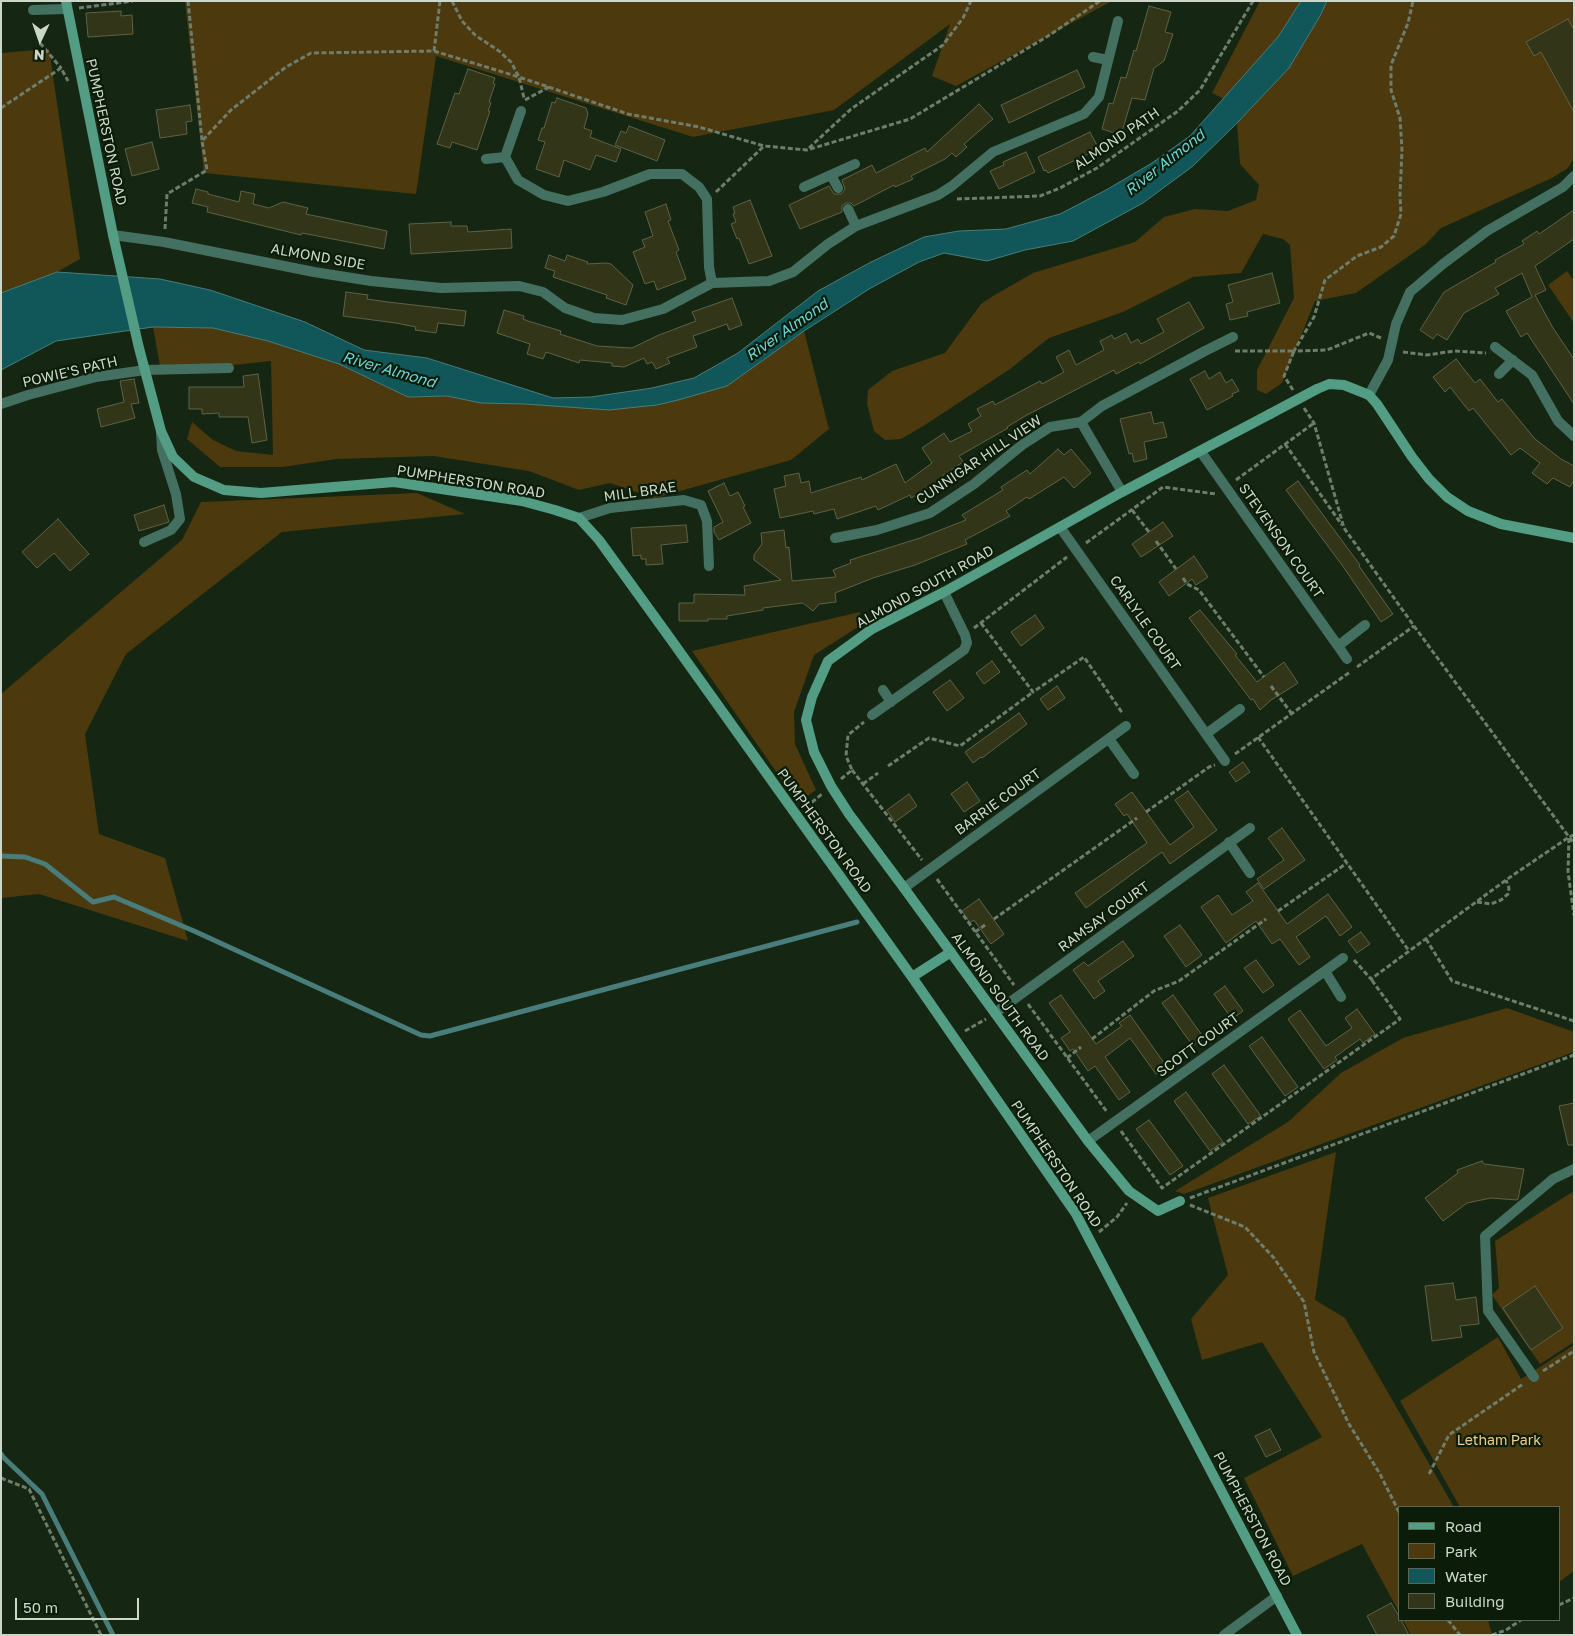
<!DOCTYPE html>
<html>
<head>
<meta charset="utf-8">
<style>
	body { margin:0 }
	#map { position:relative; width:1575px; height:1636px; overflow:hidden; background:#152712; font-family:"Golos Text",sans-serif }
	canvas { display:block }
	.frame { position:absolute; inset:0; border:2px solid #ccd7ca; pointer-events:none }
	.legend { position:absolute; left:1398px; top:1506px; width:162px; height:115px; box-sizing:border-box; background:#0b1d09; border:1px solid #586756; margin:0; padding:6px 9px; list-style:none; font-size:15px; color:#ccd7ca }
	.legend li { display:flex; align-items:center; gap:10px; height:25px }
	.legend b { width:25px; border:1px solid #586756 }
	.north { position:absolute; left:15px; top:15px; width:50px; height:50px; -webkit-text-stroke:4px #0b1d09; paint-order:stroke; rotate:183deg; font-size:14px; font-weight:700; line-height:20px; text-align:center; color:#ccd7ca }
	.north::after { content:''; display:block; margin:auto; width:18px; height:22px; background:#ccd7ca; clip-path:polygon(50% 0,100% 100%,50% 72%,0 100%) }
	.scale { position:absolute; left:15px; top:1598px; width:124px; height:22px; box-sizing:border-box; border:2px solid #ccd7ca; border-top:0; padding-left:6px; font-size:15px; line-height:18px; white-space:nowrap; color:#ccd7ca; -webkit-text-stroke:4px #0b1d09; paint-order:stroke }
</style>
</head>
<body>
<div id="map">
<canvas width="1575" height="1636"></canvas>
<div class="frame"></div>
<ul class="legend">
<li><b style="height:6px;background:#529d84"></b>Road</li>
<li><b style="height:14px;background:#4c390d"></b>Park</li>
<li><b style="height:14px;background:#115759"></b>Water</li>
<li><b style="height:14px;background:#333519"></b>Building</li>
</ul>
<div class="north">N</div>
<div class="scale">50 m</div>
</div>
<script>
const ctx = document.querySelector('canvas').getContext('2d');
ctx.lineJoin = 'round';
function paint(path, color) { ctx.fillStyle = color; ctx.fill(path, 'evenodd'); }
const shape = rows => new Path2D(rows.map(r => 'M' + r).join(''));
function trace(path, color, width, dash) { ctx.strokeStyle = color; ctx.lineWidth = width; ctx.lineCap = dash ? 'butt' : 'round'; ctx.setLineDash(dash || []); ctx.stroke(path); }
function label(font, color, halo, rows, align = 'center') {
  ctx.font = font + ' "Golos Text",sans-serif'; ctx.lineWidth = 4.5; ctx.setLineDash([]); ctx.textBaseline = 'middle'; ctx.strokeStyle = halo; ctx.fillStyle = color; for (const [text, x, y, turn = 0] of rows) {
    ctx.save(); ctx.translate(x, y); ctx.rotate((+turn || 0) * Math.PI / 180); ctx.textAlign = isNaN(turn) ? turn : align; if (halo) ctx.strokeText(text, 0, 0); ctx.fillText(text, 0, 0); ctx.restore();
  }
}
const green = shape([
	[185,1,1112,1,956,86,932,76,950,24,834,110,693,137,436,56,416,194,204,173],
	[1260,1,1301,1,1278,37,1224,99,1212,93],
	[1327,1,1574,1,1574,158,1568,168,1552,178,1441,228,1426,244,1356,293,1315,301,1282,383,1266,394,1257,390,1257,370,1294,298,1290,245,1283,239,1263,234,1241,273,1193,277,1123,312,1049,338,1010,369,925,425,901,439,885,440,874,431,867,404,868,390,892,371,945,353,981,304,993,296,1033,273,1135,242,1164,217,1195,209,1228,211,1256,200,1259,185,1240,164,1237,123,1289,68,1320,16],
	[49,49,80,259,57,272,1,293,1,53],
	[1567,271,1574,281,1574,323,1548,285],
	[153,327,213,328,268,341,339,364,408,397,447,396,481,403,525,404,727,386,804,331,829,429,791,460,655,498,610,483,579,490,529,471,433,456,336,459,283,467,220,467,187,439,192,422,213,440,236,451,273,455,271,361,215,367,160,366],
	[417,493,465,514,282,532,126,654,85,734,99,834,165,858,188,941,39,894,1,898,1,694,182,540,201,502],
	[860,612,858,627,814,655,794,712,795,744,816,790,798,803,692,651],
	[1507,1008,1574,1032,1574,1052,1184,1194,1175,1191,1288,1122,1341,1073,1403,1038],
	[1336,1152,1315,1300,1345,1318,1454,1507,1399,1507,1399,1612,1362,1544,1293,1576,1244,1478,1322,1437,1262,1342,1202,1360,1191,1319,1228,1275,1208,1198],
	[1574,1191,1574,1342,1540,1364,1492,1295,1499,1288,1495,1241],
	[1498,1337,1521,1379,1574,1345,1574,1571,1559,1582,1559,1507,1460,1507,1400,1401],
	[1403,1620,1488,1620,1492,1635,1411,1635]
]);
const water = shape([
	[1301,1,1327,1,1320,16,1289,68,1237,123,1193,166,1143,203,1073,241,1025,250,987,261,944,253,919,262,869,289,804,331,727,386,678,400,657,405,609,410,525,404,481,403,447,396,408,397,339,364,268,341,213,328,153,327,56,341,1,370,1,293,57,272,160,279,210,290,305,322,364,350,427,358,553,398,591,397,652,388,694,378,738,353,818,291,871,262,924,237,959,231,1006,229,1060,214,1106,190,1152,163,1190,136,1278,37,1301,1]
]);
const stream = shape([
	[1,856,25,857,45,864,93,902,114,897,194,931,421,1035,430,1036,857,922],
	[1,1454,3,1457,42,1494,113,1635]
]);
const building = shape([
	[1149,6,1171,12,1165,32,1173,34,1164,61,1154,68,1145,100,1132,98,1121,135,1102,129,1109,103,1113,104,1121,77,1126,78,1134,50,1136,51,1149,6],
	[121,11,121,16,132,15,133,34,88,37,86,13,121,11],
	[1568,19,1574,30,1574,112,1541,52,1534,56,1526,42,1568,19],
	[468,69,495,78,493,83,495,84,489,102,491,103,488,111,490,111,477,150,452,142,450,148,437,144,455,93,459,94,468,69],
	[1077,70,1085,87,1009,123,1001,105,1077,70],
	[557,98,586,108,588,114,584,128,592,131,590,137,621,149,616,162,596,155,590,170,564,160,559,177,536,169,545,142,538,140,542,128,544,128,552,102,555,103,557,98],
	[979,104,993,119,964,144,967,147,956,157,952,153,945,159,911,176,913,179,895,187,894,185,854,206,851,203,846,203,842,206,842,212,800,229,789,205,829,186,834,194,841,194,845,189,842,180,872,165,876,173,925,148,927,152,979,104],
	[190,105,192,121,186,122,187,134,160,138,156,110,190,105],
	[629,126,665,140,657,161,615,145,621,131,626,133,629,126],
	[1090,132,1099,149,1048,173,1046,170,1044,171,1038,157,1090,132],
	[152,142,159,169,132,176,125,149,152,142],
	[1026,152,1035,172,999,189,990,171,1004,165,1003,162,1026,152],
	[196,189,208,192,208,194,239,202,241,191,255,194,253,204,269,208,283,202,308,208,306,214,387,231,384,249,302,233,301,235,207,212,208,207,192,203,196,189],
	[750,200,772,256,749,264,739,238,737,239,731,224,736,222,733,214,735,213,733,207,750,200],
	[666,204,671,220,668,221,679,250,676,252,686,279,657,290,654,281,645,284,633,252,645,247,642,240,653,236,645,212,666,204],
	[1574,210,1574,239,1535,266,1546,290,1535,295,1553,328,1574,359,1574,404,1527,333,1521,337,1506,311,1532,297,1522,273,1495,288,1499,294,1464,313,1447,340,1437,334,1433,339,1420,330,1444,292,1496,262,1495,260,1524,244,1522,241,1537,231,1539,234,1574,210],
	[451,222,451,226,467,226,468,232,511,229,512,248,411,254,409,224,451,222],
	[549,255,565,261,567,255,588,262,587,264,606,263,611,264,633,285,626,305,606,298,607,295,553,277,555,271,545,268,549,255],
	[1272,273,1280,303,1247,312,1248,316,1230,320,1226,304,1233,302,1228,285,1272,273],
	[346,292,368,295,367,299,388,302,466,311,464,326,438,323,436,333,415,330,416,327,396,323,343,316,346,292],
	[732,298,742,325,729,330,727,324,693,336,697,347,667,358,670,363,656,369,652,362,647,364,644,358,624,367,612,366,612,363,580,360,579,363,546,352,543,359,527,354,530,344,497,333,504,310,524,316,523,319,528,321,561,331,560,334,597,346,632,348,659,335,696,321,692,312,732,298],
	[1189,302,1204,328,1140,364,1139,362,1116,374,1114,370,1025,416,1007,427,1008,428,959,456,963,462,942,476,943,478,924,491,911,498,910,495,878,510,876,506,837,519,834,509,814,514,813,511,780,518,774,489,786,486,784,476,799,473,801,483,809,481,811,493,861,477,862,480,896,464,905,483,932,463,922,448,944,433,950,442,972,431,968,424,981,416,977,409,993,401,995,405,1040,381,1042,384,1064,372,1056,357,1069,350,1076,365,1104,350,1100,341,1112,335,1114,339,1126,333,1131,343,1138,339,1141,344,1164,332,1157,319,1189,302],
	[1456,359,1475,383,1480,379,1498,402,1502,399,1535,439,1561,459,1574,466,1574,480,1570,487,1553,478,1547,484,1532,473,1540,463,1520,448,1511,455,1473,408,1469,411,1450,387,1445,392,1433,377,1456,359],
	[1205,371,1209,379,1220,372,1226,383,1232,379,1239,391,1232,394,1233,396,1207,410,1190,379,1205,371],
	[258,374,267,440,252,443,248,417,219,417,219,413,202,414,202,409,189,409,189,387,244,387,243,376,258,374],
	[134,379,139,403,131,404,135,418,101,427,97,409,124,402,120,381,134,379],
	[1151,412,1154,424,1163,422,1167,437,1144,442,1147,459,1134,462,1132,453,1129,454,1120,419,1151,412],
	[1058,449,1064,455,1071,449,1091,473,1074,488,1064,477,1029,499,1027,497,1006,511,1010,516,965,540,967,544,915,565,873,578,835,593,836,602,819,604,813,611,803,603,763,608,763,610,727,616,727,619,708,619,708,621,679,621,679,603,694,603,694,594,745,595,744,586,781,580,754,560,754,555,762,544,761,533,784,530,786,548,789,547,792,581,836,577,833,570,851,563,850,560,920,538,966,520,962,515,1003,490,1001,487,1027,470,1030,474,1058,449],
	[1298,481,1360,565,1359,566,1393,614,1381,622,1342,565,1286,490,1298,481],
	[724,483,730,496,738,492,745,506,743,507,751,523,719,540,714,532,714,527,723,522,708,491,724,483],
	[164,505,169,522,139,531,134,515,164,505],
	[58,519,89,554,70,571,54,553,37,568,22,552,58,519],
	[1163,522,1173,536,1141,557,1132,544,1163,522],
	[686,525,688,542,661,545,663,564,646,565,646,559,641,559,641,555,633,556,631,528,686,525],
	[1194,556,1208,577,1196,585,1192,579,1169,596,1159,582,1194,556],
	[1200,610,1237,654,1235,655,1257,682,1284,662,1298,683,1271,700,1260,710,1253,699,1251,700,1189,618,1200,610],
	[1035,615,1044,628,1021,646,1011,632,1035,615],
	[992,661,1000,672,984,684,976,673,992,661],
	[950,680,964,698,947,711,933,692,950,680],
	[1057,686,1065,698,1048,710,1040,699,1057,686],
	[1019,713,1027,724,982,758,981,757,973,763,965,752,1019,713],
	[1243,762,1250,772,1236,782,1229,772,1243,762],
	[967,782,980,801,964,812,951,794,967,782],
	[1188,791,1217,830,1170,864,1162,852,1086,908,1075,893,1147,843,1127,814,1124,816,1115,804,1132,792,1170,845,1194,827,1175,800,1188,791],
	[909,794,917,806,895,822,887,810,909,794],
	[1282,828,1305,860,1264,889,1257,879,1284,860,1268,838,1282,828],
	[1258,883,1287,924,1328,894,1352,927,1340,936,1326,916,1296,937,1310,957,1299,965,1280,939,1272,944,1256,921,1226,943,1201,907,1218,895,1232,915,1253,901,1246,892,1258,883],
	[979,899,1004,934,991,944,974,920,970,923,962,911,979,899],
	[1180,925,1202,955,1186,967,1164,936,1180,925],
	[1361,932,1370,944,1357,953,1348,941,1361,932],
	[1123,941,1134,956,1098,981,1105,991,1094,999,1073,970,1084,962,1088,966,1123,941],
	[1256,960,1274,985,1263,993,1244,968,1256,960],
	[1225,986,1243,1011,1232,1019,1214,994,1225,986],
	[1061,995,1096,1044,1122,1026,1119,1023,1130,1015,1167,1067,1156,1074,1130,1038,1105,1057,1130,1092,1119,1100,1095,1066,1088,1071,1073,1049,1070,1051,1061,1038,1070,1032,1049,1003,1061,995],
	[1173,995,1204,1038,1193,1046,1162,1003,1173,995],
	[1357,1009,1375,1034,1363,1043,1360,1039,1335,1057,1337,1060,1324,1069,1288,1019,1300,1010,1326,1046,1352,1028,1345,1018,1357,1009],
	[1262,1037,1298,1087,1285,1096,1249,1046,1262,1037],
	[1224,1065,1261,1116,1248,1124,1212,1074,1224,1065],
	[1186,1092,1223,1142,1210,1151,1174,1101,1186,1092],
	[1574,1103,1574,1145,1568,1145,1559,1106,1574,1103],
	[1149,1120,1183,1166,1170,1175,1136,1129,1149,1120],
	[1482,1161,1484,1164,1524,1169,1518,1199,1517,1200,1491,1198,1467,1203,1443,1221,1425,1198,1458,1173,1457,1170,1482,1161],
	[1453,1283,1456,1300,1476,1297,1479,1324,1460,1326,1462,1337,1432,1341,1425,1286,1453,1283],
	[1535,1286,1563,1328,1531,1350,1503,1308,1535,1286],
	[1270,1429,1281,1450,1266,1457,1255,1436,1270,1429],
	[1391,1603,1399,1616,1399,1620,1401,1620,1409,1635,1377,1635,1367,1616,1391,1603]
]);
const path = shape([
	[188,1,202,140],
	[452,1,462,21,475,35,499,51,511,62,519,77,628,114,699,127,764,146,807,150,910,119,1048,36,1100,1],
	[79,8,133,1],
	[40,43,61,68],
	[434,51,440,1],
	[525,100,549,87],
	[1,108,61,68,68,81],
	[809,148,851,109,943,45,963,18,971,1],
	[716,192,764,146],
	[957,199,1040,196,1060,188,1097,168,1178,111,1200,90,1253,1],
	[165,229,167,194,207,170,202,141,231,110,286,67,311,53,434,51,519,77,524,98],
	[1381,338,1369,333,1327,350,1294,351,1314,317,1325,280,1357,256,1381,247,1394,236,1401,214,1400,195,1402,150,1400,118,1391,90,1391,65,1408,23,1413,1],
	[1235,351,1294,351,1284,376,1293,390],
	[1403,352,1427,355,1454,351,1486,353],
	[1304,408,1314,423,1344,528,1414,626,1569,837,1574,835],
	[1285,444,1342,525],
	[1236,480,1314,423],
	[1132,510,1149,532],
	[1156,541,1176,569],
	[1086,543,1163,487,1216,494],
	[1183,578,1187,584,1199,590,1264,677],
	[981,623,1033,692,1084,657,1123,714],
	[974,628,1067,557],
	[1357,667,1414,626],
	[1271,686,1292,714],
	[1258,737,1409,951],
	[1235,754,1350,672],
	[888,766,929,738,960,746,1033,692],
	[852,770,922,860],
	[841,779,852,770,846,756,848,735,864,722],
	[863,784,878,773],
	[806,807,822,794],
	[1146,812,1209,767,1215,765],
	[1569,838,1568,872,1574,915],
	[937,879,1014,985],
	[1477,902,1491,904,1501,900,1508,894,1509,888,1506,880],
	[1278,911,1347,863],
	[994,919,1137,818],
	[975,932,985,925],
	[1426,939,1452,981,1574,1021],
	[1354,960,1371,979,1506,880,1569,837,1574,843],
	[1028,1004,1107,1112],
	[965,1031,986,1019],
	[1092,1039,1154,991,1179,981,1266,919],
	[1067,1058,1081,1047],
	[1121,1131,1162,1188,1400,1019,1371,979],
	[1190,1198,1574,1055],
	[1190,1205,1245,1227,1274,1258,1304,1302,1314,1352,1349,1424,1380,1474,1399,1512],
	[1099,1232,1117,1217,1127,1203],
	[1543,1371,1574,1351],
	[1429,1474,1449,1435,1523,1384],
	[1,1478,29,1489,101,1635],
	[1559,1605,1574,1598],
	[1448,1620,1460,1635],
	[1492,1635,1506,1630,1521,1620]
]);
const lane = shape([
	[33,10,66,9],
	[831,175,838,188],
	[804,187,855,164],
	[848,209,856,226],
	[144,542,171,530,180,519,176,494,162,450,161,432],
	[1534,1377,1488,1311,1485,1236,1553,1179,1574,1169],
	[1224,1635,1277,1596]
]);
const street = shape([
	[1093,57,1108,60],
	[521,111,505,157,518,180,544,195,568,201,603,192,650,174,682,174,699,187,707,199,709,267,712,283],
	[486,159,505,157],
	[113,235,164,242,314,272,371,281,441,288,519,286,543,292,565,308,594,318,622,320,663,309,712,283,769,281,793,272,828,244,856,226,938,195,952,186,993,152,1084,114,1099,97,1118,21],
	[1495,347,1532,375,1558,421,1574,436],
	[1499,374,1513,360],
	[1369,395,1388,360,1396,324,1410,292,1443,264,1487,231,1563,187,1574,176],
	[1,404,28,395,96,377,145,370,229,368],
	[1081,422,1122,492],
	[1201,452,1338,646,1365,625],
	[579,518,610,508,684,500,701,505,707,521,709,566],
	[1060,527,1206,734,1240,709],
	[835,538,877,530,930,513,974,484,1022,445,1050,427,1081,422,1102,406,1205,351,1233,337],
	[1338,646,1347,659],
	[883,690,891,702],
	[872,715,964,650,967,643,965,635,944,592],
	[1206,734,1225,761],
	[1109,739,1134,774],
	[1229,842,1250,873],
	[904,888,1126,726],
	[1325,971,1341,997],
	[995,1013,1250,828],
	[1088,1141,1343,958]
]);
const secondary = shape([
	[66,1,113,235,139,348,161,431,173,457,194,477,224,490,261,493,394,482,522,501,555,510,579,518,599,540,667,634,912,977,1076,1214,1297,1635],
	[1317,389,1329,384,1344,385,1369,395,1377,404,1412,457,1429,479,1447,497,1468,511,1501,524,1574,538],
	[912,977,951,952],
	[1180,1201,1158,1211,1129,1191,1088,1141,904,888,849,814,831,786,814,752,806,720,812,697,828,661,872,629,944,592,1122,492,1270,414]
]);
const secondaryBridge = shape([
	[1270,414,1317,389]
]);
const streetNames = [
	["PUMPHERSTON ROAD",106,132,78],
	["ALMOND PATH",1117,139,-34],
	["ALMOND SIDE",318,257,10],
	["POWIE'S PATH",70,372,-13],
	["CUNNIGAR HILL VIEW",979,460,-34],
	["PUMPHERSTON ROAD",471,482,9],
	["MILL BRAE",640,492,-8],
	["STEVENSON COURT",1281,541,55],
	["ALMOND SOUTH ROAD",925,587,-29],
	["CARLYLE COURT",1145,623,55],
	["BARRIE COURT",998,802,-36],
	["PUMPHERSTON ROAD",824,831,54],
	["RAMSAY COURT",1104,917,-36],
	["ALMOND SOUTH ROAD",1000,997,54],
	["SCOTT COURT",1198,1045,-36],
	["PUMPHERSTON ROAD",1056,1164,56],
	["PUMPHERSTON ROAD",1252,1519,62]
];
const parkNames = [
	["Letham Park",1499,1441]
];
const waterNames = [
	["River Almond",1165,163,-38],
	["River Almond",787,330,-35],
	["River Almond",389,370,16]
];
paint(green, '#4c390d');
paint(water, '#115759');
trace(water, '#497d7b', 1);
trace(stream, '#497d7b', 5);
paint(building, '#333519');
trace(building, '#5f6245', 1);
trace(path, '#6e7d6c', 3, [5, 2.5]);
trace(lane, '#437061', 10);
trace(street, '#437061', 10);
trace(secondary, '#529d84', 10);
trace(secondaryBridge, '#529d84', 10);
label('14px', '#ccd7ca', '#0b1d09', streetNames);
label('14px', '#f0ce89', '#0b1d09', parkNames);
label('italic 15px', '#6ed3d7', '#0b1d09', waterNames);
</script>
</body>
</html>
